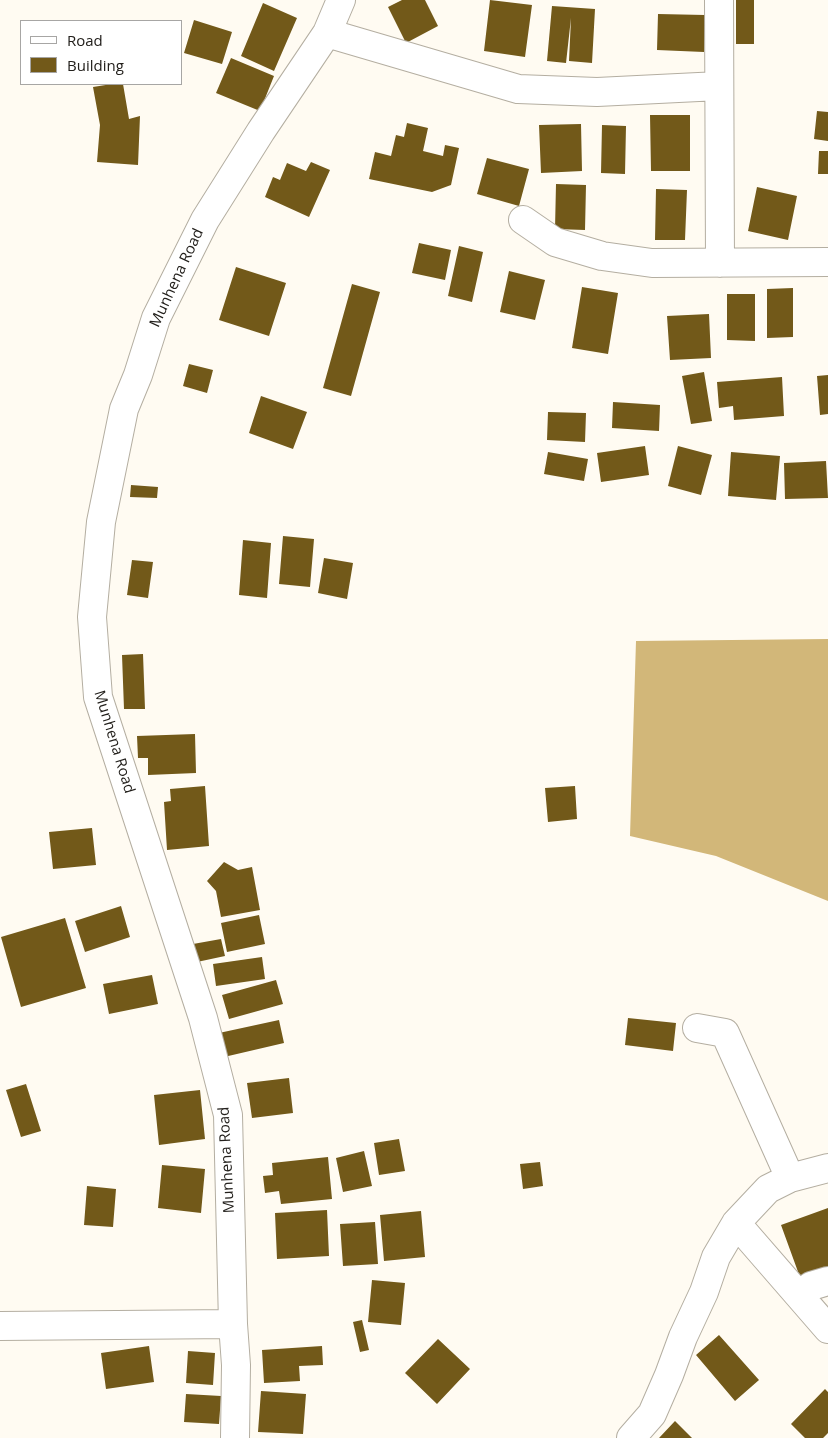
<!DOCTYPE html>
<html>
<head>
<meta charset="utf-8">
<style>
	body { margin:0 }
	#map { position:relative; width:828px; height:1438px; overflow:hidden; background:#fffbf2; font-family:"Open Sans",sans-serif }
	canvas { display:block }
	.legend { position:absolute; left:20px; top:20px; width:162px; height:65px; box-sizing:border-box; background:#fff; border:1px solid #a7a6a4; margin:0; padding:6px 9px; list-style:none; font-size:15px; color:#23201c }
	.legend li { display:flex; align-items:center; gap:10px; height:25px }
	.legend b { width:25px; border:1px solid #a7a6a4 }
</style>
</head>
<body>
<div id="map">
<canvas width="828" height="1438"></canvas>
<ul class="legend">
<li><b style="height:6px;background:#fff"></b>Road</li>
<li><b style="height:14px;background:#725919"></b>Building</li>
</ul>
</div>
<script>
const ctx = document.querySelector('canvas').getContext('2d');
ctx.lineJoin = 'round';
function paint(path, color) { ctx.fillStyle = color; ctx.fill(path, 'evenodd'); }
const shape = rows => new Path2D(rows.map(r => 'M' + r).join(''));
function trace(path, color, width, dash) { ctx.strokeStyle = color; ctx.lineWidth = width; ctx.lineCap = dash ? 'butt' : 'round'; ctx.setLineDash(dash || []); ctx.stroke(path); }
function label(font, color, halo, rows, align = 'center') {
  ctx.font = font + ' "Open Sans",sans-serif'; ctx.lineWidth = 5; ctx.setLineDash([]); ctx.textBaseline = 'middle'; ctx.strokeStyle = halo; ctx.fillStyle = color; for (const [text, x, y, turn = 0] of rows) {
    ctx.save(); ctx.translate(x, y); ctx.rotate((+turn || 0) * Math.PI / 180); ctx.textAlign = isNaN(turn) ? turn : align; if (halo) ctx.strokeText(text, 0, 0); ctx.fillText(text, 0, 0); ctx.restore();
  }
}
const forest = shape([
	[828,639,828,901,716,856,630,836,636,641]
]);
const building = shape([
	[402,0,425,0,438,26,406,43,388,7],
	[490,0,532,5,525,57,484,51],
	[736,0,754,0,754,44,736,44],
	[263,3,297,18,274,71,241,56],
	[552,6,595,9,592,63,569,61,571,18,566,63,547,61],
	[658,14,705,15,704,52,657,50],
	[194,20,232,32,222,64,184,53],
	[231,58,274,76,260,111,216,93],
	[112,84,123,84,129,119,140,116,138,165,97,162,100,125,93,87],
	[817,111,828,112,828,141,814,139],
	[650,115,690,115,690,171,651,171],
	[407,123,428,128,423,151,443,156,445,145,459,148,451,185,432,192,369,179,375,152,391,156,396,135,404,137],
	[581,124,582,171,541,173,539,125],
	[602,125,626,126,625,174,601,173],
	[819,151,828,151,828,174,818,174],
	[487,158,529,169,519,206,477,194],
	[311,162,330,170,309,217,265,197,273,177,280,180,287,163,306,171],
	[556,184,586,185,585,230,555,229],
	[757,187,797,196,788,240,748,231],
	[656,189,687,190,685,240,655,240],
	[419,243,451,250,445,280,412,273],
	[459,246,483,252,472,302,448,296],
	[236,267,286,283,269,336,219,320],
	[509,271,545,280,535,320,500,312],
	[352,284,380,292,351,396,323,388],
	[582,287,618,293,608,354,572,348],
	[793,288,793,337,767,338,767,289],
	[727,294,755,294,755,341,727,340],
	[709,314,711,358,670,360,667,316],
	[189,364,213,370,207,393,183,386],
	[704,372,712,421,691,424,682,376],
	[828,375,828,414,820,415,817,376],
	[782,377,784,416,734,420,733,406,719,408,717,382],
	[261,396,307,412,293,449,249,433],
	[613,402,660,405,659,431,612,428],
	[548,412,586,413,585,442,547,440],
	[645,446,649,475,601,482,597,453],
	[678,446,712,455,701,495,668,486],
	[548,452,588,459,584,481,544,474],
	[731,452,780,456,776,500,728,496],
	[826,461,828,498,785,499,784,463],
	[131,485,158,487,157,498,130,497],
	[283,536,314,539,310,587,279,584],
	[243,540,271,543,267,598,239,595],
	[324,558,353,563,347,599,318,593],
	[132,560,153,562,148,598,127,595],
	[143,654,145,709,124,709,122,655],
	[195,734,196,773,148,775,148,758,138,758,137,736],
	[205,786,209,846,167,850,164,802,171,801,170,789],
	[575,786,577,819,548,822,545,788],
	[92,828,96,865,53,869,49,832],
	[224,862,238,870,252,867,260,910,221,917,216,891,207,881],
	[121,906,130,937,85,952,75,921],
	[259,915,265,944,227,952,221,923],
	[65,918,86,988,21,1007,1,937],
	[221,939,225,956,197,962,193,944],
	[262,957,265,979,216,986,213,964],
	[152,975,158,1004,109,1014,103,984],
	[276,980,283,1004,229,1019,222,995],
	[628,1018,676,1023,673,1051,625,1045],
	[279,1020,284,1043,224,1057,219,1033],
	[289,1078,293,1113,252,1118,247,1083],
	[26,1084,41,1131,21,1137,6,1090],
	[200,1090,205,1139,159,1145,154,1095],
	[399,1139,405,1171,379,1175,374,1143],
	[364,1151,372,1186,343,1192,336,1158],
	[328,1157,332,1199,281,1204,279,1191,265,1193,263,1176,273,1175,272,1163],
	[540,1162,543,1186,523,1189,520,1164],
	[162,1165,205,1169,201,1213,158,1208],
	[87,1186,116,1189,113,1227,84,1225],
	[828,1208,828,1270,801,1280,781,1225],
	[327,1210,329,1256,277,1259,275,1213],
	[421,1211,425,1257,384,1261,380,1215],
	[375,1222,378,1264,343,1266,340,1224],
	[372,1280,405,1283,401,1325,368,1322],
	[362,1320,369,1350,360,1352,353,1322],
	[719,1335,759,1380,735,1401,696,1355],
	[438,1339,470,1369,437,1404,405,1373],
	[149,1346,154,1382,106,1389,101,1353],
	[322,1346,323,1365,299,1366,300,1381,264,1383,262,1350],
	[188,1351,215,1353,213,1385,186,1383],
	[825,1389,828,1392,828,1433,823,1438,805,1438,791,1424],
	[261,1391,306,1394,303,1434,258,1432],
	[186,1394,221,1396,219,1424,184,1422],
	[675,1421,692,1438,659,1438]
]);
const minor = shape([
	[719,0,720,263],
	[327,33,518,89,597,92,719,86],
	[523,220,555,242,602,256,652,263,828,262],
	[697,1028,725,1033,790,1178],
	[736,1223,828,1329],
	[799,1295,811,1286,828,1281],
	[0,1326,233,1324],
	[235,1438,236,1365,233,1324,228,1115,203,1018,98,697,92,617,101,522,124,409,138,375,156,318,205,220,261,131,327,33,341,0],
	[631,1438,652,1414,669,1375,683,1337,704,1292,716,1257,736,1223,768,1189,790,1178,828,1168]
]);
const streetNames = [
	["Munhena Road",177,278,-65],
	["Munhena Road",114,742,73],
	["Munhena Road",227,1160,-93]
];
paint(forest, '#d2b779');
paint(building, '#725919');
trace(minor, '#b4aea1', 30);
trace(minor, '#fff', 28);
label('15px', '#23201c', '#fff', streetNames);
</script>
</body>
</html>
